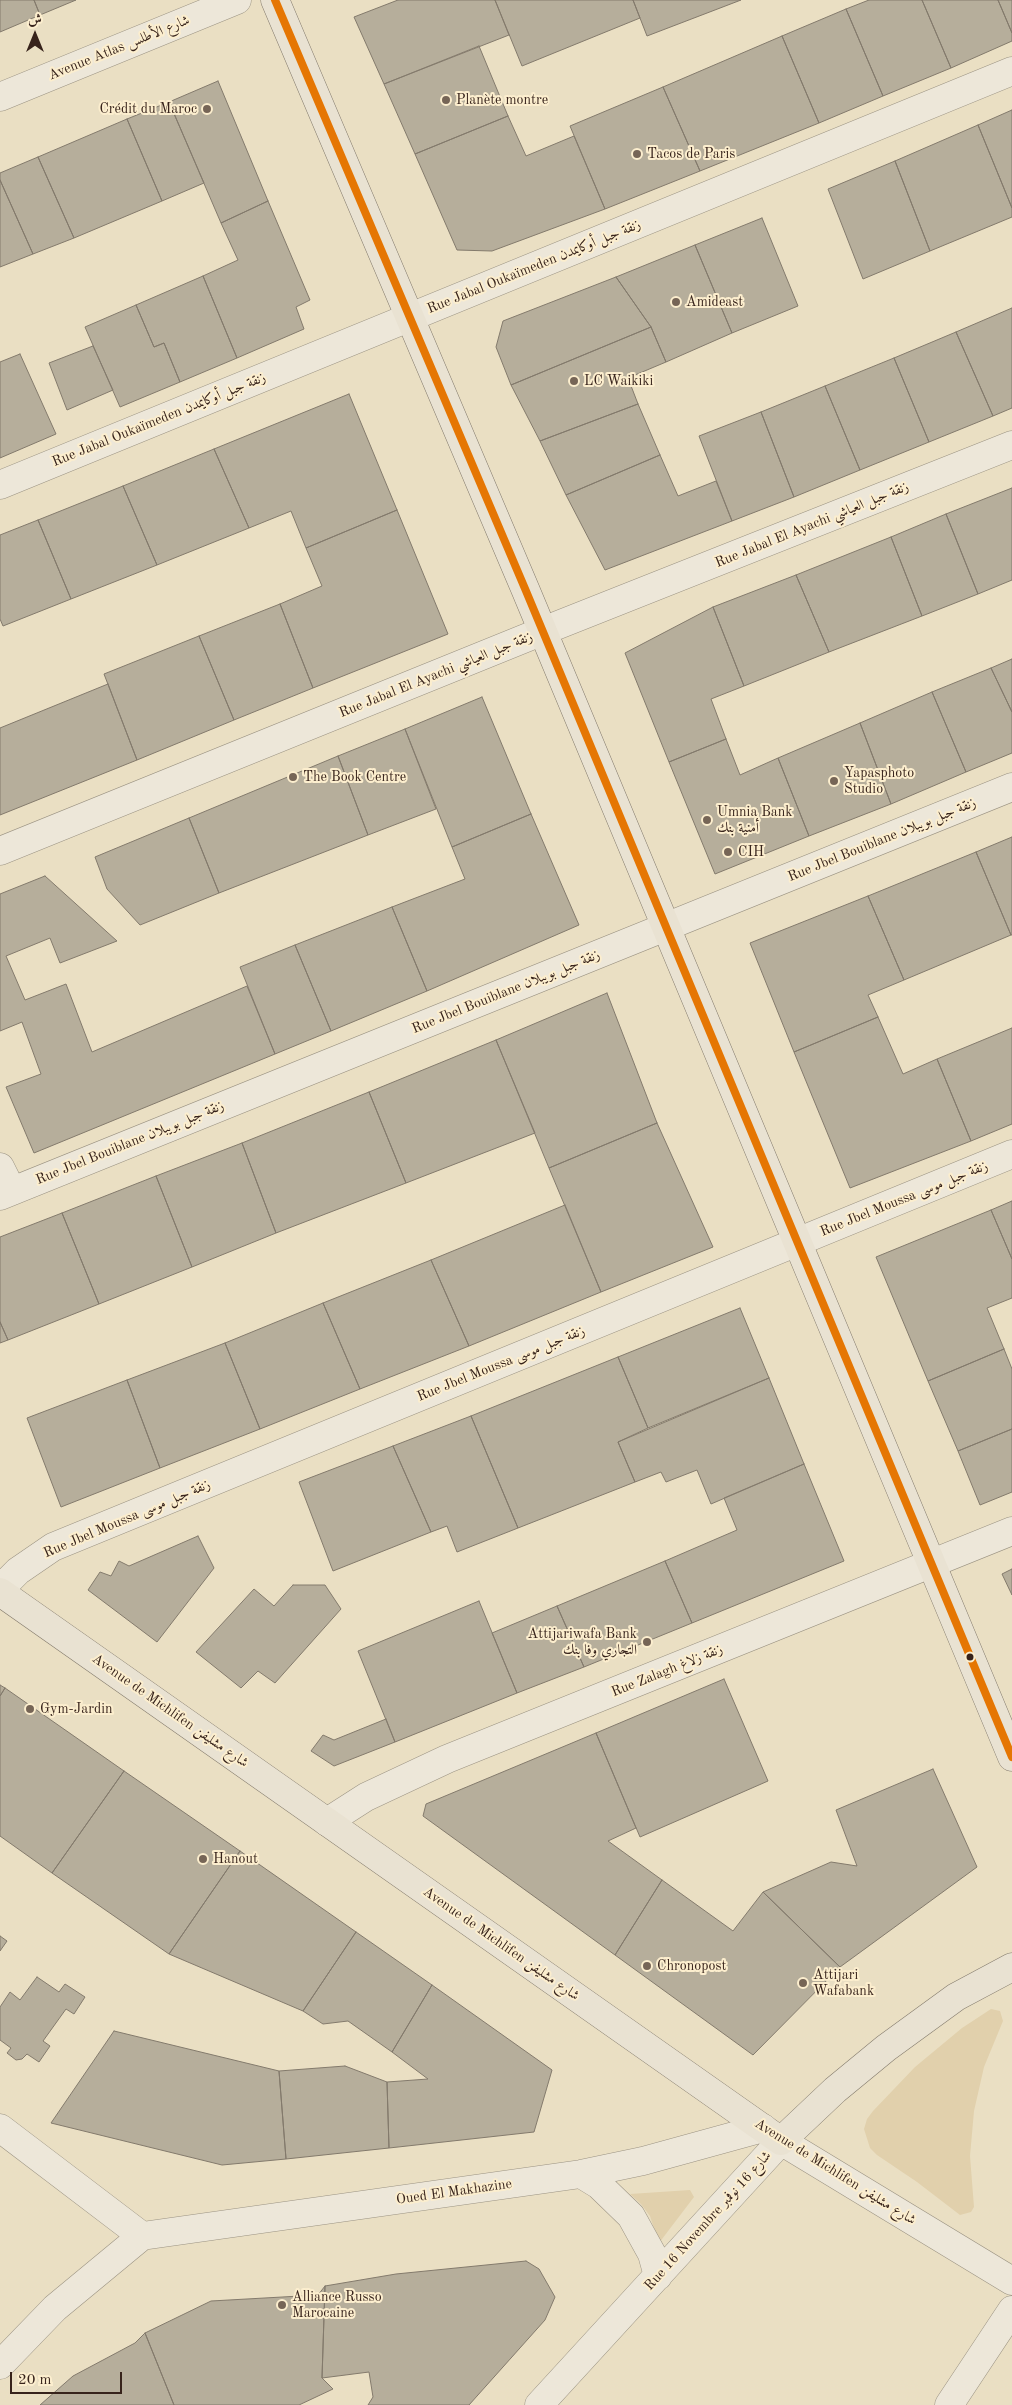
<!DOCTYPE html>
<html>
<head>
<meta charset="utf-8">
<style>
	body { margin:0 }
	#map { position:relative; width:1012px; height:2405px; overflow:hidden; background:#eadfc3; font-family:"Old Standard TT",Amiri,serif }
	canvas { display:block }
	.north { position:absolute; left:10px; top:10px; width:50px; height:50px; -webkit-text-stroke:4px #fceece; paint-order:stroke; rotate:0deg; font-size:14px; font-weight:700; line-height:20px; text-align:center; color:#37231b }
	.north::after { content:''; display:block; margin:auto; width:18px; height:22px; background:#37231b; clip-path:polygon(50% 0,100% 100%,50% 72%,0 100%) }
	.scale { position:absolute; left:10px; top:2372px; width:112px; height:22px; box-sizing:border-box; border:2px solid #37231b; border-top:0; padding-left:6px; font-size:15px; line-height:18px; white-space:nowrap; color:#37231b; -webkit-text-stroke:4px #fceece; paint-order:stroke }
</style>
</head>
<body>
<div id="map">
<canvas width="1012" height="2405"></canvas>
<div class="north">ش</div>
<div class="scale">20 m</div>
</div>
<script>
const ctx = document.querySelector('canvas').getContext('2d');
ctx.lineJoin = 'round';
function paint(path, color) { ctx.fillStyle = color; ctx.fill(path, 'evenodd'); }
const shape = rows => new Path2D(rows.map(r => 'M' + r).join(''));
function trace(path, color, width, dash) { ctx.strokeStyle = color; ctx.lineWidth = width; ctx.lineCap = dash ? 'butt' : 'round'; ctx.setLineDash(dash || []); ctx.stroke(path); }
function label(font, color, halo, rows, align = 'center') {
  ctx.font = font + ' "Old Standard TT",Amiri,serif'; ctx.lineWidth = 4; ctx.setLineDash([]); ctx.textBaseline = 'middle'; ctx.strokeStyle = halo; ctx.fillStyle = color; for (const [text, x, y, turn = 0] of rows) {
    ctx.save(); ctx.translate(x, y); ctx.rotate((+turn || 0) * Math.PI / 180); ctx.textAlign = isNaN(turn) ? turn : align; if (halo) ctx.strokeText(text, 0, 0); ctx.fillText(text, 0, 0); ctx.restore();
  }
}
const green = shape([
	[991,2009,1000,2011,1003,2021,984,2067,974,2111,970,2156,974,2207,971,2212,960,2215,917,2182,877,2155,870,2148,864,2129,867,2119,873,2111,915,2067,962,2028],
	[690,2190,694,2197,659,2243,650,2216,641,2204,630,2194]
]);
const building = shape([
	[0,0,34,0,40,15,0,32,0,0],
	[34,0,76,0,40,15,34,0],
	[398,0,495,0,509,35,384,84,354,17,398,0],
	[495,0,633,0,640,18,522,66,495,0],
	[633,0,741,0,647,36,633,0],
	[869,0,922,0,951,68,883,96,846,9,869,0],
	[922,0,998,0,1012,33,1012,41,951,68,922,0],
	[998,0,1012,0,1012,33,998,0],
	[846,9,883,96,819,123,782,36,846,9],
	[782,36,819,123,700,171,663,87,782,36],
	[479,46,508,116,415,154,384,84,479,46],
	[218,81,268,201,221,223,169,102,218,81],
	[663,87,700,171,605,209,570,126,663,87],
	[169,102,204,183,162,201,127,119,169,102],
	[1012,110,1012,208,978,125,1012,110],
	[508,116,526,156,574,136,605,209,492,251,457,250,415,154,508,116],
	[127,119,162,201,74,238,38,157,127,119],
	[978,125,1012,208,1012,217,930,251,895,161,978,125],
	[38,157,74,238,33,254,0,180,0,173,38,157],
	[895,161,930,251,863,279,828,189,895,161],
	[0,180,33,254,0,267,0,180],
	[268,201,310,300,296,307,304,329,237,358,203,276,238,260,221,223,268,201],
	[762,218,798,306,732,333,695,245,762,218],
	[695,245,732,333,666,362,651,327,616,277,695,245],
	[203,276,237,358,180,382,164,343,154,347,136,305,203,276],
	[616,277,651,327,511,385,496,347,503,321,616,277],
	[136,305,154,347,164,343,180,382,120,407,85,327,136,305],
	[1012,308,1012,408,993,416,956,332,1012,308],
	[651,327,666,362,628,378,638,404,540,441,511,385,651,327],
	[956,332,993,416,929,442,894,358,956,332],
	[93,346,113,390,67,410,49,363,93,346],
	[20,354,56,434,0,458,0,362,20,354],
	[894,358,929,442,860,470,825,386,894,358],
	[825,386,860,470,794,497,761,412,825,386],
	[349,394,397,510,306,548,291,511,249,528,214,449,349,394],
	[638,404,660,455,566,495,540,441,638,404],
	[761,412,794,497,732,521,699,436,761,412],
	[214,449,249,528,157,565,123,486,214,449],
	[660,455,678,496,716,481,732,521,605,570,566,495,660,455],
	[123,486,157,565,71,599,38,520,123,486],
	[1012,488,1012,580,978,594,946,514,1012,488],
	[397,510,448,634,313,688,280,604,322,586,306,548,397,510],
	[946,514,978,594,922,616,891,537,946,514],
	[38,520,71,599,3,626,0,619,0,535,38,520],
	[891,537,922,616,829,652,796,575,891,537],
	[796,575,829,652,744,686,713,607,796,575],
	[280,604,313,688,234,720,199,636,280,604],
	[713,607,744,686,711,699,726,739,669,762,625,653,713,607],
	[199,636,234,720,137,760,104,674,199,636],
	[1012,659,1012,712,991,668,1012,659],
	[991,668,1012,712,1012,753,966,772,932,692,991,668],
	[108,684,137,760,0,815,0,728,108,684],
	[932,692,966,772,891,804,860,723,932,692],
	[482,697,531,814,452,847,405,729,482,697],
	[860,723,891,804,809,836,778,758,860,723],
	[405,729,436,809,368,835,338,756,405,729],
	[726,739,740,775,778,758,809,836,715,874,669,762,726,739],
	[338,756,368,835,219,893,189,818,338,756],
	[531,814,579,925,427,991,392,907,465,879,452,847,531,814],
	[189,818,219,893,140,925,107,889,95,857,189,818],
	[1012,837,1012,935,1011,935,976,852,1012,837],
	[976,852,1011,935,904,980,868,896,976,852],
	[45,876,117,941,60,963,50,938,6,956,25,1000,66,984,92,1052,247,986,275,1054,34,1153,6,1087,41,1074,22,1022,0,1031,0,894,45,876],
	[868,896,904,980,868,995,878,1017,794,1052,750,943,868,896],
	[392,907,427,991,331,1031,295,945,392,907],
	[295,945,331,1031,275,1054,240,967,295,945],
	[607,993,657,1123,549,1168,496,1040,607,993],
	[878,1017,903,1074,937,1059,971,1141,850,1188,794,1052,878,1017],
	[1012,1028,1012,1124,971,1141,937,1059,1012,1028],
	[496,1040,535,1133,406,1183,369,1092,496,1040],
	[369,1092,406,1183,276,1233,242,1143,369,1092],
	[657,1123,713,1247,601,1292,549,1168,657,1123],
	[242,1143,276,1233,192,1267,156,1176,242,1143],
	[156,1176,192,1267,99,1304,62,1213,156,1176],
	[1012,1201,1012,1259,991,1210,1012,1201],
	[565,1205,601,1292,469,1346,431,1260,565,1205],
	[991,1210,1012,1259,1012,1298,987,1308,1004,1349,928,1381,876,1257,991,1210],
	[62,1213,99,1304,8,1340,0,1322,0,1237,62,1213],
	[431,1260,469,1346,360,1389,323,1303,431,1260],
	[323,1303,360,1389,260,1429,225,1343,323,1303],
	[740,1308,769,1378,648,1428,618,1357,740,1308],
	[0,1322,8,1340,0,1343,0,1322],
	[225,1343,260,1429,160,1468,127,1380,225,1343],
	[1004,1349,1012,1369,1012,1429,958,1451,928,1381,1004,1349],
	[618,1357,648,1428,618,1442,635,1482,518,1528,471,1416,618,1357],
	[769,1378,804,1464,711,1504,697,1470,666,1482,661,1472,635,1482,618,1442,769,1378],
	[127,1380,160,1468,61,1507,27,1418,127,1380],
	[471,1416,518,1528,457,1552,447,1526,431,1532,393,1446,471,1416],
	[1012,1429,1012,1492,980,1505,958,1451,1012,1429],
	[393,1446,431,1532,333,1571,299,1482,393,1446],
	[804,1464,844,1561,692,1623,665,1561,737,1530,724,1498,804,1464],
	[198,1536,214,1568,157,1642,88,1590,100,1572,111,1576,119,1561,129,1566,198,1536],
	[665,1561,692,1623,584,1667,557,1606,665,1561],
	[1012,1569,1012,1595,1002,1574,1012,1569],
	[293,1585,325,1585,341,1609,275,1683,258,1671,241,1688,196,1652,254,1589,274,1606,293,1585],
	[479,1601,517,1693,395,1742,358,1651,479,1601],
	[557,1606,584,1667,517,1693,492,1633,557,1606],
	[724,1679,768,1781,640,1837,596,1733,724,1679],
	[0,1685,5,1688,0,1696,0,1685],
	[5,1688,124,1771,52,1873,0,1836,0,1696,5,1688],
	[386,1719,395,1742,334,1766,311,1751,323,1735,334,1740,386,1719],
	[596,1733,636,1828,608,1841,662,1880,615,1955,423,1816,426,1804,596,1733],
	[933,1769,977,1867,840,1967,763,1892,831,1862,857,1866,836,1810,933,1769],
	[124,1771,240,1851,169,1954,52,1873,124,1771],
	[240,1851,356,1932,303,2011,169,1954,240,1851],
	[662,1880,733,1931,763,1892,840,1967,753,2055,615,1955,662,1880],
	[356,1932,432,1985,392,2052,348,2021,323,2024,303,2011,356,1932],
	[0,1936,7,1941,0,1951,0,1936],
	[37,1977,59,1992,65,1984,85,1997,74,2014,66,2009,43,2041,50,2046,39,2062,27,2054,22,2059,16,2060,7,2053,11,2048,0,2040,0,2007,10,1992,20,2000,37,1977],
	[432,1985,552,2070,534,2132,389,2148,387,2082,428,2079,392,2052,432,1985],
	[114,2031,279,2071,286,2159,222,2165,51,2123,114,2031],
	[345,2066,387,2082,389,2148,286,2159,279,2071,345,2066],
	[526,2261,539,2269,555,2297,545,2320,469,2405,368,2405,373,2397,369,2372,322,2378,325,2286,396,2274,526,2261],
	[325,2286,322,2378,333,2389,299,2405,174,2405,145,2333,211,2301,318,2295,325,2286],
	[145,2333,174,2405,40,2405,73,2376,135,2343,145,2333]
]);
const minor = shape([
	[0,97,237,0],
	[0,485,1012,71],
	[0,851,543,631,1012,445],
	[0,1167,12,1191],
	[0,1196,1012,787],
	[0,1589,18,1571,53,1547,1012,1154],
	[327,1822,366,1797,447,1759,1012,1531],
	[0,2128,142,2236],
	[581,2174,599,2185,631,2216,652,2254,658,2276],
	[142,2236,581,2174,643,2161,763,2128],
	[0,2365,55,2308,142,2236],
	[539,2405,781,2141,1012,2281],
	[949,2405,1012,2310]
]);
const major = shape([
	[275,0,526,591,1012,1757],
	[0,1592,781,2141,835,2090,886,2048,956,1997,1012,1967]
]);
const bus1 = shape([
	[275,0,526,591,1012,1757]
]);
const markers = [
	[446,100,5,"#766556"],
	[207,109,5,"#766556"],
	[637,154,5,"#766556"],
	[676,302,5,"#766556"],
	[574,381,5,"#766556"],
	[293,777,5,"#766556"],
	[834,781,5,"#766556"],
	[707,820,5,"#766556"],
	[728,852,5,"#766556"],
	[647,1642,5,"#766556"],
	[970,1657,4.5,"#37231b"],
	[30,1709,5,"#766556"],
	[203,1859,5,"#766556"],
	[647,1966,5,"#766556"],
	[803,1983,5,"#766556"],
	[282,2305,5,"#766556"]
];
const streetNames = [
	["Avenue Atlas شارع الأطلس",119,48,-22],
	["Rue Jabal Oukaïmeden زنقة جبل أوكايمدن",534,267,-22],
	["Rue Jabal Oukaïmeden زنقة جبل أوكايمدن",159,420,-22],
	["Rue Jabal El Ayachi زنقة جبل العياشي",812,525,-22],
	["Rue Jabal El Ayachi زنقة جبل العياشي",436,675,-22],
	["Rue Jbel Bouiblane زنقة جبل بويبلان",882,840,-22],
	["Rue Jbel Bouiblane زنقة جبل بويبلان",506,992,-22],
	["Rue Jbel Bouiblane زنقة جبل بويبلان",130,1143,-22],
	["Rue Jbel Moussa زنقة جبل موسى",904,1199,-22],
	["Rue Jbel Moussa زنقة جبل موسى",501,1364,-22],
	["Rue Jbel Moussa زنقة جبل موسى",127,1519,-23],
	["Rue Zalagh زنقة زلاغ",667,1671,-22],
	["Avenue de Michlifen شارع مشليفن",170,1711,35],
	["Avenue de Michlifen شارع مشليفن",501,1944,35],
	["Avenue de Michlifen شارع مشليفن",835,2172,32],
	["Oued El Makhazine",454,2192,-8],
	["Rue 16 Novembre شارع 16 نوفمبر",708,2221,-48]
];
const poiNames = [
	["Planète montre",456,100],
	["Crédit du Maroc",197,109,"right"],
	["Tacos de Paris",647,154],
	["Amideast",686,302],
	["LC Waikiki",584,381],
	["Yapasphoto",844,773],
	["Studio",844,789],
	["The Book Centre",303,777],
	["Umnia Bank",717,812],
	["أمنية بنك",717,828],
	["CIH",738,852],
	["Attijariwafa Bank",637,1634,"right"],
	["التجاري وفا بنك",637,1650,"right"],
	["Gym-Jardin",40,1709],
	["Hanout",213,1859],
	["Chronopost",657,1966],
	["Attijari",813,1975],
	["Wafabank",813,1991],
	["Alliance Russo",292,2297],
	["Marocaine",292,2313]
];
paint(green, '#e1d0ac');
paint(building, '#b6ae9b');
trace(building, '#837a6c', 1);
trace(minor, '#9b9383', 29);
trace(major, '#837a6c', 29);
trace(minor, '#ede7d9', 28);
trace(major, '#e9e2d2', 28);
trace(bus1, '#e57603', 8);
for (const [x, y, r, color] of markers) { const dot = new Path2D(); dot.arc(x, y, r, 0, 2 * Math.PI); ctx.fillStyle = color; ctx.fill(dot); trace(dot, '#fceece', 2); }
label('14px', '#37231b', '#fceece', streetNames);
label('14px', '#37231b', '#fceece', poiNames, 'left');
</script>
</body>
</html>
